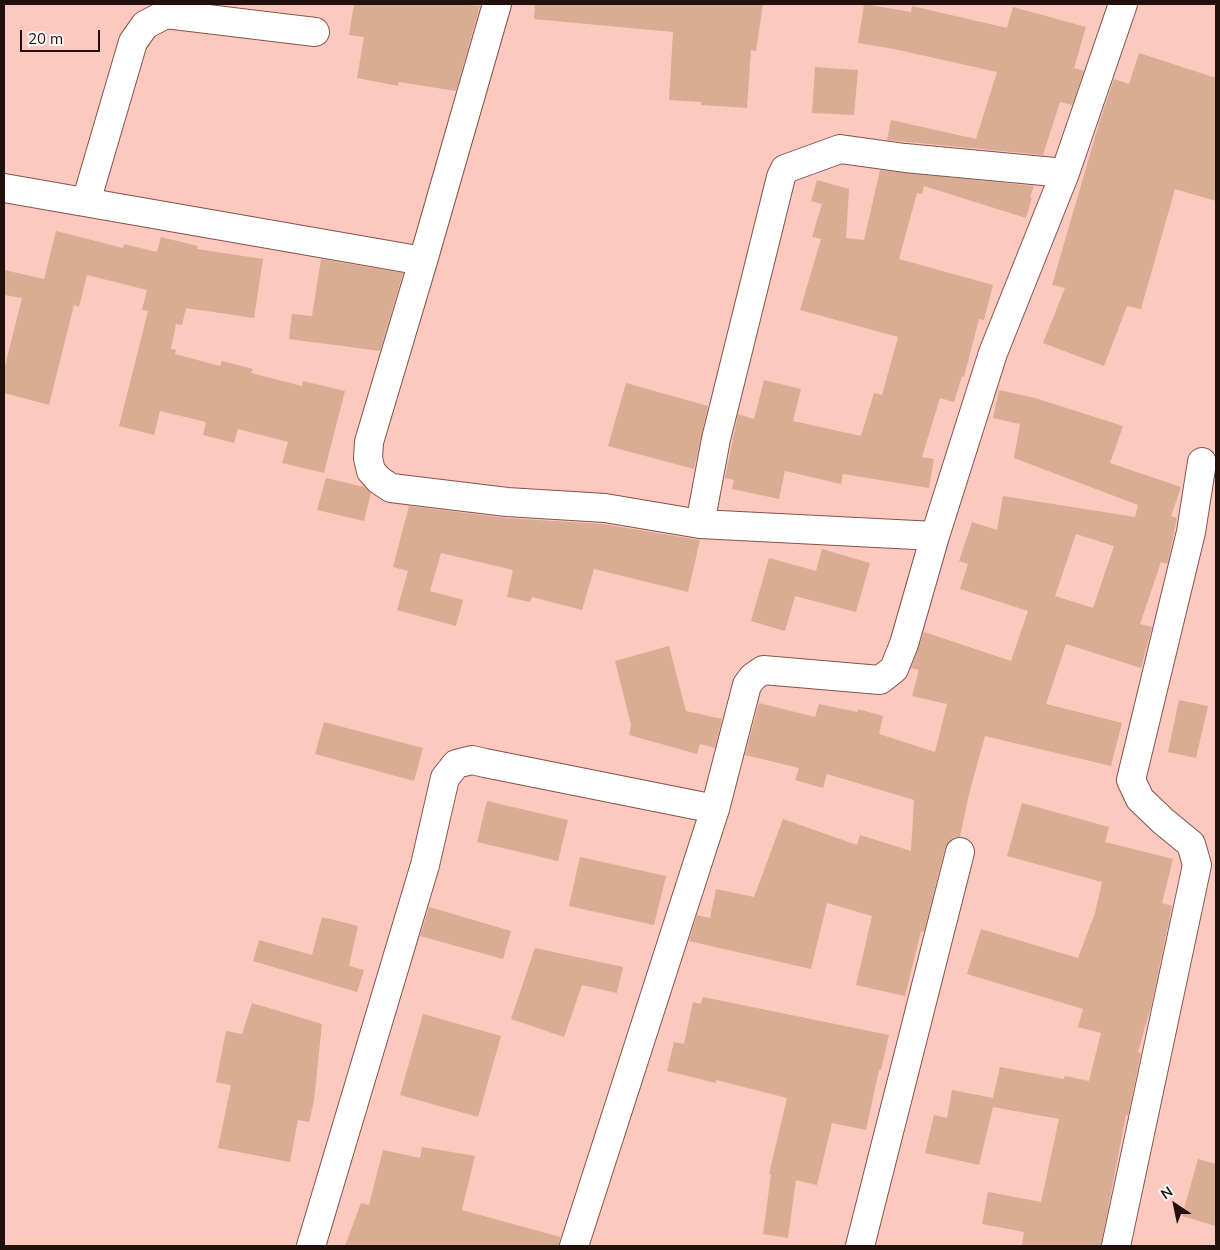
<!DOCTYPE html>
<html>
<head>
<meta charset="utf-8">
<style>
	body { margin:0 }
	#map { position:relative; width:1220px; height:1250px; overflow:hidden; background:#fdc8be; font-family:Mulish,sans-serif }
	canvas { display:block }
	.frame { position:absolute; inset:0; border:5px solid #22100d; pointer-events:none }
	.north { position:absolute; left:1150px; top:1180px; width:50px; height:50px; -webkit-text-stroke:4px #fbf6f5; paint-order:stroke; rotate:326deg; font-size:14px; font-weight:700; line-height:20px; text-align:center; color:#22100d }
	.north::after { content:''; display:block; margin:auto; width:18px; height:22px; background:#22100d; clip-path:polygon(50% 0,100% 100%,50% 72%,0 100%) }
	.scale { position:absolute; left:20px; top:30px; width:80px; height:22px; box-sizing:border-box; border:2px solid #22100d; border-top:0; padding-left:6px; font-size:15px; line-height:18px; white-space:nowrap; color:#22100d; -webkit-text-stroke:4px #fbf6f5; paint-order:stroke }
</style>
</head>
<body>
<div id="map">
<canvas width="1220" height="1250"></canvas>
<div class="frame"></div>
<div class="north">N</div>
<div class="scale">20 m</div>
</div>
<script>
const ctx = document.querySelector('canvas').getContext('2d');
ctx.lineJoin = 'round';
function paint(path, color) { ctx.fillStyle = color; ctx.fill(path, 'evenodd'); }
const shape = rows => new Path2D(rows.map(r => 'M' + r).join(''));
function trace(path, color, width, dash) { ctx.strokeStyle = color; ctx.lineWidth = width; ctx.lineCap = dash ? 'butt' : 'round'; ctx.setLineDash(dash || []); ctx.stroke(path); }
const building = shape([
	[354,4,459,4,480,6,456,91,399,82,398,86,357,78,364,37,349,35],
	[535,4,763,4,756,51,751,50,747,108,701,105,701,102,669,100,673,32,534,19],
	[864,4,911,12,912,6,1007,28,1013,7,1086,27,1074,68,1084,71,1072,105,1060,102,1043,155,887,140,891,120,976,139,997,72,894,49,858,43],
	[1139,53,1216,78,1216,201,1175,189,1141,309,1127,306,1104,366,1043,343,1065,288,1052,285,1100,120,1114,79,1129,84],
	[815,67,858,70,854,115,812,113],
	[880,170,1034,186,1030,197,1032,198,1026,218,924,186,922,194,917,193,899,259,993,285,984,320,979,319,964,377,962,376,954,402,940,398,922,457,934,459,929,488,843,474,841,484,785,471,779,499,732,489,734,480,725,478,738,414,754,419,764,380,801,389,793,421,861,436,874,393,882,395,898,337,800,310,821,239,812,237,822,204,811,201,817,180,849,189,846,238,864,240],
	[56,231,123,248,124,244,157,252,161,237,198,246,197,249,263,259,254,318,186,308,182,325,176,324,171,349,176,350,175,354,220,366,222,361,253,369,251,373,302,386,303,381,345,391,324,473,282,463,288,442,238,429,234,443,203,435,206,422,160,411,154,435,119,426,148,311,142,310,147,290,87,275,79,307,74,305,49,405,4,393,4,370,22,298,4,295,4,270,44,279],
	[321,259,403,273,380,351,289,339,292,314,312,316],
	[626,383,708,406,694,469,608,446],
	[999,390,1035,398,1123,426,1110,463,1181,487,1171,516,1177,518,1168,562,1167,564,1161,562,1140,624,1152,627,1141,668,1066,644,1046,704,1122,723,1111,766,985,736,969,794,960,837,955,837,949,841,945,848,924,932,921,931,905,996,856,985,872,916,827,903,811,969,689,941,697,915,710,918,716,889,754,897,783,819,857,845,860,835,911,851,914,800,827,774,823,788,795,780,799,768,745,755,759,703,815,717,819,704,857,712,858,709,883,716,879,734,935,752,947,704,912,696,919,670,911,668,924,632,1011,661,1028,611,960,589,968,564,959,561,972,522,997,530,1003,496,1135,517,1138,505,1014,458,1020,424,993,418],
	[1076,534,1114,546,1093,608,1055,596],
	[326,478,364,487,371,493,364,521,317,510],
	[409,506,506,518,603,524,700,540,688,592,594,569,582,610,532,597,530,602,507,597,513,570,441,553,430,591,463,600,456,626,397,610,408,571,393,567],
	[822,549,870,563,856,612,795,596,785,631,751,621,769,558,816,571],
	[669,646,686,711,722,719,715,748,700,744,697,754,629,735,631,725,615,661],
	[1179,700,1208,706,1196,758,1168,752],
	[324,722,423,748,414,781,315,754],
	[487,801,568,820,558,861,477,842],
	[1022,803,1109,827,1105,842,1173,859,1162,903,1172,906,1152,1003,1138,1052,1141,1053,1128,1116,1126,1115,1101,1246,1022,1246,1024,1232,982,1224,988,1192,1041,1202,1059,1119,993,1107,979,1165,925,1153,934,1115,947,1118,952,1090,993,1098,1000,1067,1064,1079,1065,1076,1089,1081,1101,1033,1078,1027,1083,1009,967,974,981,929,1078,958,1095,913,1102,882,1007,856],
	[580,857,666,876,654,925,569,906],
	[429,907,511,931,503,959,420,936],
	[322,917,358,926,349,966,364,970,357,992,253,961,259,940,312,955],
	[535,948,623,967,617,993,582,985,564,1037,511,1019],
	[703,997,889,1035,881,1070,879,1070,866,1130,832,1123,817,1185,796,1180,788,1238,763,1234,771,1174,769,1174,787,1098,716,1080,716,1083,667,1071,674,1042,684,1044,693,1002,701,1004],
	[252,1003,322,1024,314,1100,309,1122,298,1120,290,1162,218,1148,231,1085,216,1082,226,1031,242,1034],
	[423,1014,501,1036,478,1117,400,1095],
	[422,1147,475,1156,462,1210,560,1237,559,1246,345,1246,361,1203,369,1205,383,1150,420,1158],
	[1198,1159,1216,1164,1216,1226,1182,1216]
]);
const minor = shape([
	[497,4,423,261,369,442,368,458,371,471,379,480,391,488,507,502,605,508,700,524,935,536],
	[4,188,423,261],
	[86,202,133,42,145,25,166,14,315,32],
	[700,524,716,439,781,177,785,169,840,149,905,158,1065,173],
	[311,1246,425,865,445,778,456,764,472,760,485,763,715,809,747,685,753,677,763,670,880,680,894,669,904,644,935,536,993,353,1065,173,1123,4],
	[574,1246,715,809],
	[860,1246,960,852],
	[1116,1246,1197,865,1191,844,1163,821,1140,799,1131,780,1191,532,1202,462]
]);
paint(building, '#d9ac93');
trace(minor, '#82544c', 30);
trace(minor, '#fff', 28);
</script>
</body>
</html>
